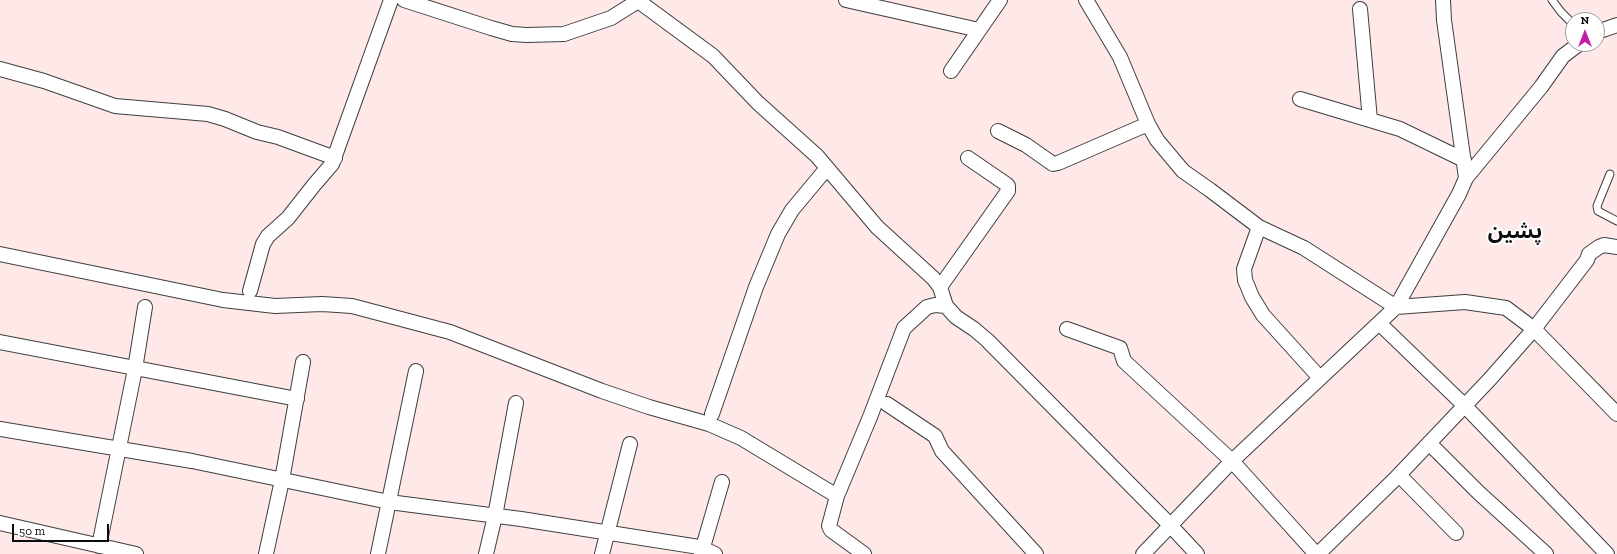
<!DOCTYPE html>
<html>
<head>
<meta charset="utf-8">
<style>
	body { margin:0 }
	#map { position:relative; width:1617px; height:554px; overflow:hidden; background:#ffe9e8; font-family:"Zilla Slab",serif }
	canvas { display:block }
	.north { position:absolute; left:1565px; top:12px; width:40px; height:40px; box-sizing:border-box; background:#fff; border:1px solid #9d9d9d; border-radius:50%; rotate:0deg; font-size:11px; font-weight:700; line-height:16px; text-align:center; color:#0b0b0b }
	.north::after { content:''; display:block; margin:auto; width:14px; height:18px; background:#c11ca2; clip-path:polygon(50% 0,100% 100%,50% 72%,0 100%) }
	.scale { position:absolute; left:12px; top:524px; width:97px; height:18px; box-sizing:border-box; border:2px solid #0b0b0b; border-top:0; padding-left:5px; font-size:12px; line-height:14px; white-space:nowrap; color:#0b0b0b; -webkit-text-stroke:3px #fff; paint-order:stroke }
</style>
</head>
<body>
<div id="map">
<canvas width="1617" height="554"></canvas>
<div class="north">N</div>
<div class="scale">50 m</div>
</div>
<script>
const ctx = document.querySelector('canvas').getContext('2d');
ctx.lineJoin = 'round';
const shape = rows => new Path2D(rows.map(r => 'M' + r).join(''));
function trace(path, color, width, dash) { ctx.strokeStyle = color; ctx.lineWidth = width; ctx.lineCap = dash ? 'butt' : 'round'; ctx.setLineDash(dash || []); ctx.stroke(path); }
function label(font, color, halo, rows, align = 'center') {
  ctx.font = font + ' "Zilla Slab","Noto Sans Arabic",serif'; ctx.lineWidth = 4; ctx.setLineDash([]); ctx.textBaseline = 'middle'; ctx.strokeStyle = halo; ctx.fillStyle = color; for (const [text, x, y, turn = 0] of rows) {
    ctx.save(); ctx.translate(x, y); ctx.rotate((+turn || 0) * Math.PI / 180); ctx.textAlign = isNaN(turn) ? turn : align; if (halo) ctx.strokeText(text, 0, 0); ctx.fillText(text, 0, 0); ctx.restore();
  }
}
const service = shape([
	[1552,0,1561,12,1573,24],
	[1610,174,1597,206,1598,211,1617,221]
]);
const minor = shape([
	[404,0,491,28,512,34,527,35,564,34,611,18,638,1],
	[637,0,713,56,758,103,817,156,877,227,933,278,940,287,946,306,956,317,974,329,987,340,1170,525,1197,554],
	[846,0,979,30],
	[1086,0,1120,57,1148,124,1157,140,1183,171,1210,190,1259,227,1304,248,1396,307,1465,302,1506,308,1534,329,1617,414],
	[1360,9,1370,120],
	[1597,32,1617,25],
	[0,69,44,81,115,106,208,114,225,119,257,132,278,137,335,158],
	[951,71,1000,0],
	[1300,99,1400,129,1464,160],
	[998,131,1026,145,1053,164,1058,163,1148,124],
	[1466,178,1541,87,1563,56,1579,44],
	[1259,227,1244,269,1245,280,1252,297,1263,315,1320,378],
	[0,254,223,300,275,306,322,304,352,306,450,332,602,391,649,407,709,424,741,438,837,496],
	[940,287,1008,191,1008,186,1006,184,968,158],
	[250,291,263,244,268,236,288,218,314,185,332,164,391,0],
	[1379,323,1464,405,1607,554],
	[1067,329,1120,348,1124,361,1232,461,1316,554],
	[0,342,297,399],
	[887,404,935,436,942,451,1036,554],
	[712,414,756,287,778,234,792,210,827,168],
	[0,429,192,461,389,502,521,519,699,547,715,554],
	[1429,443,1478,492,1546,554],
	[1399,475,1456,533],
	[0,523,136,554],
	[99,546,135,369,145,307],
	[266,554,282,480,303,362],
	[378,554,416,371],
	[486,554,495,516,516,403],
	[602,554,630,444],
	[701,554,722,482],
	[864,554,831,530,829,526,837,496,870,417,904,328,927,307,935,305,946,306],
	[1143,554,1232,461,1396,307,1459,194,1466,178,1444,20,1443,0],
	[1318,554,1395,479,1490,379,1534,329,1587,260,1589,254,1599,247,1604,245,1617,247]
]);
const townNames = [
	["پشین",1515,232]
];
trace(service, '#3e3e3e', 9);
trace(minor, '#3e3e3e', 16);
trace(service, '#fff', 7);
trace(minor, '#fff', 14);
label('bold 21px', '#0b0b0b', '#fff', townNames);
</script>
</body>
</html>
